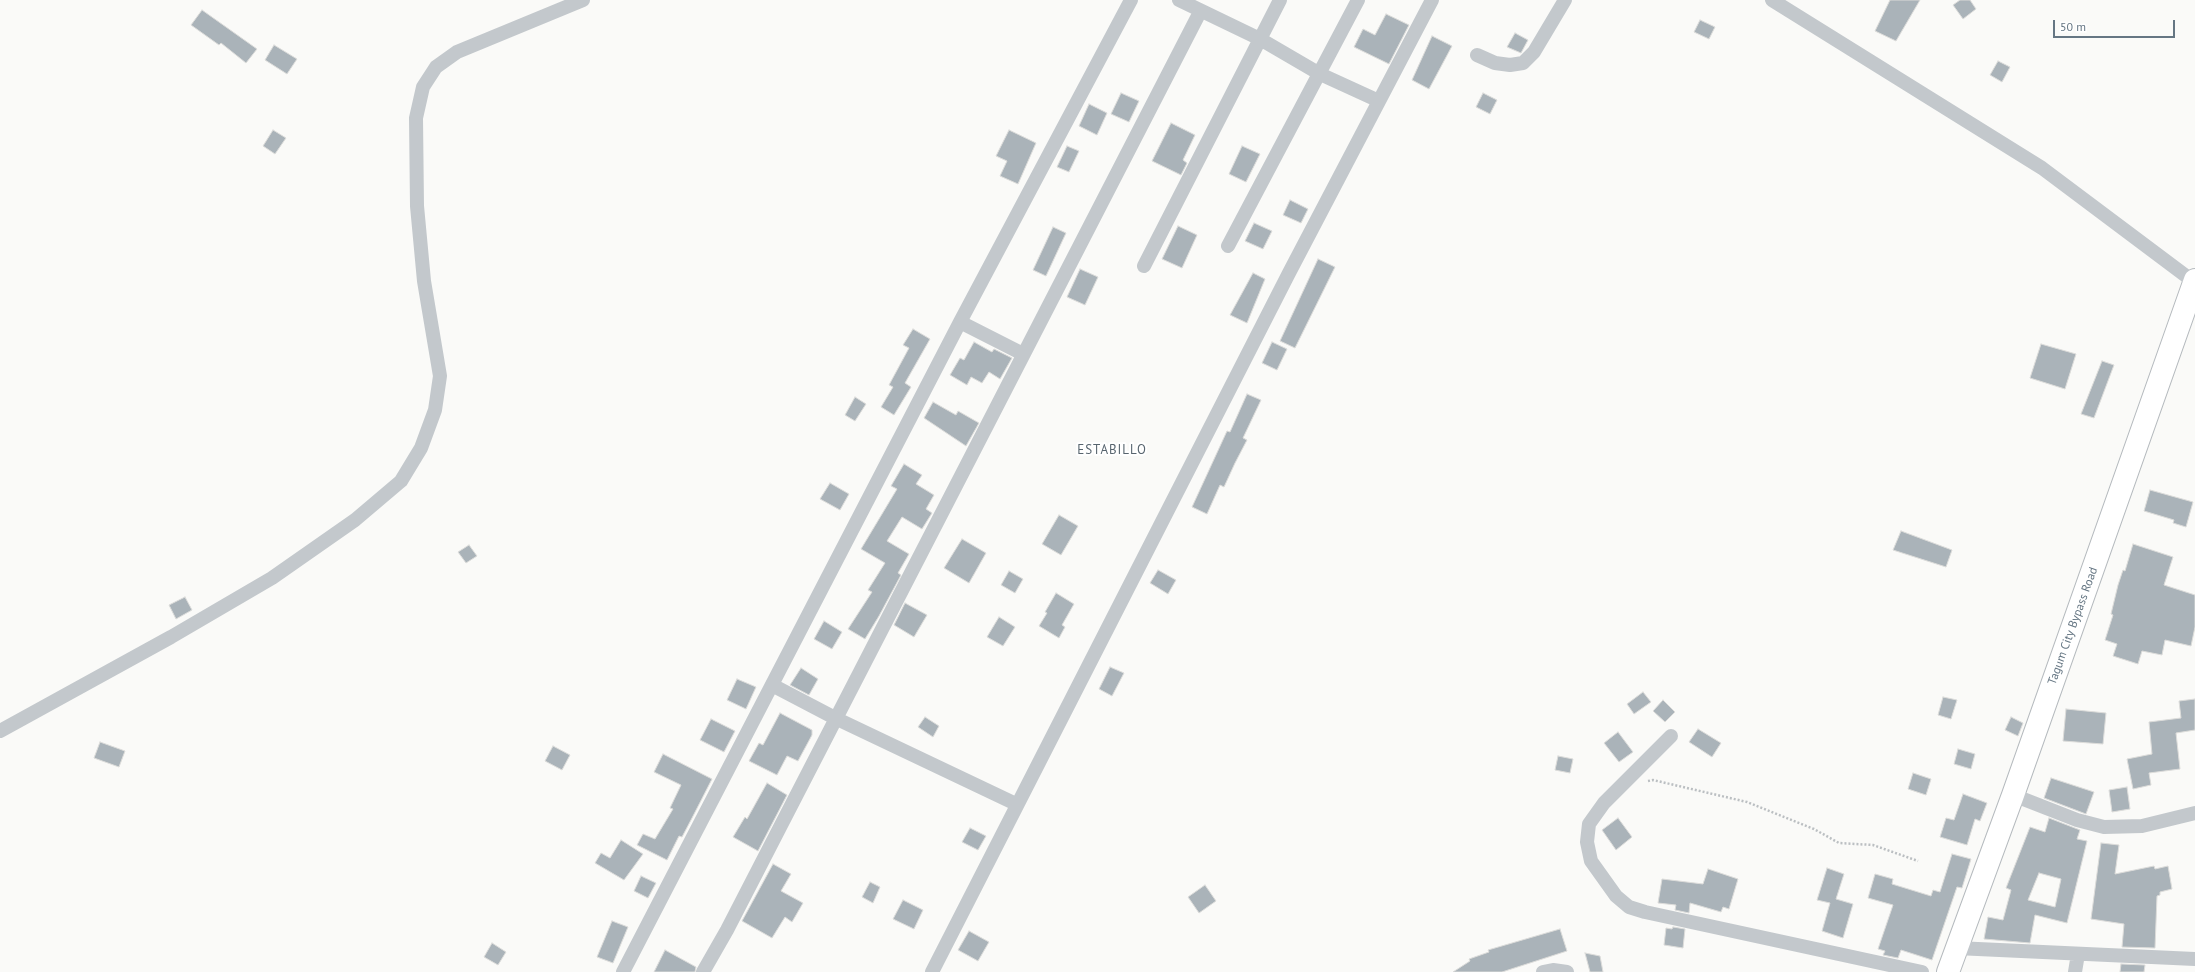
<!DOCTYPE html>
<html>
<head>
<meta charset="utf-8">
<style>
	body { margin:0 }
	#map { position:relative; width:2195px; height:972px; overflow:hidden; background:#fafaf8; font-family:"PT Sans",sans-serif }
	canvas { display:block }
	.scale { position:absolute; left:2053px; top:20px; width:122px; height:18px; box-sizing:border-box; border:2px solid #657683; border-top:0; padding-left:5px; font-size:12px; line-height:14px; white-space:nowrap; color:#657683; -webkit-text-stroke:3px #fff; paint-order:stroke }
</style>
</head>
<body>
<div id="map">
<canvas width="2195" height="972"></canvas>
<div class="scale">50 m</div>
</div>
<script>
const ctx = document.querySelector('canvas').getContext('2d');
ctx.lineJoin = 'round';
function paint(path, color) { ctx.fillStyle = color; ctx.fill(path, 'evenodd'); }
const shape = rows => new Path2D(rows.map(r => 'M' + r).join(''));
function trace(path, color, width, dash) { ctx.strokeStyle = color; ctx.lineWidth = width; ctx.lineCap = dash ? 'butt' : 'round'; ctx.setLineDash(dash || []); ctx.stroke(path); }
function label(font, color, halo, rows, align = 'center') {
  ctx.font = font + ' "PT Sans",sans-serif'; ctx.lineWidth = 4; ctx.setLineDash([]); ctx.textBaseline = 'middle'; ctx.strokeStyle = halo; ctx.fillStyle = color; for (const [text, x, y, turn = 0] of rows) {
    ctx.save(); ctx.translate(x, y); ctx.rotate((+turn || 0) * Math.PI / 180); ctx.textAlign = isNaN(turn) ? turn : align; if (halo) ctx.strokeText(text, 0, 0); ctx.fillText(text, 0, 0); ctx.restore();
  }
}
const building = shape([
	[1890,0,1920,0,1896,41,1875,31,1890,0],
	[1960,0,1970,0,1976,9,1963,19,1953,5,1960,0],
	[202,10,257,49,246,63,221,43,219,45,191,25,202,10],
	[1386,14,1409,25,1389,64,1354,47,1363,29,1375,35,1386,14],
	[1700,20,1715,27,1709,39,1694,32,1700,20],
	[1515,33,1528,40,1521,53,1507,47,1515,33],
	[1432,36,1452,46,1429,89,1412,80,1432,36],
	[274,45,297,59,287,74,265,60,274,45],
	[1998,61,2010,67,2002,82,1990,75,1998,61],
	[1121,93,1139,101,1129,122,1111,114,1121,93],
	[1483,93,1497,100,1490,114,1476,107,1483,93],
	[1089,104,1107,113,1097,135,1079,126,1089,104],
	[1171,123,1195,135,1183,160,1187,163,1181,175,1152,161,1171,123],
	[273,130,286,138,275,154,263,146,273,130],
	[1009,130,1036,143,1018,184,1000,176,1007,161,996,156,1009,130],
	[1067,146,1079,151,1069,172,1057,167,1067,146],
	[1242,146,1260,154,1246,182,1229,174,1242,146],
	[1290,200,1308,209,1301,223,1283,215,1290,200],
	[1254,223,1272,231,1263,249,1245,241,1254,223],
	[1178,226,1197,235,1182,268,1162,259,1178,226],
	[1053,227,1066,233,1046,276,1033,270,1053,227],
	[1318,259,1335,267,1295,348,1280,341,1318,259],
	[1080,269,1098,277,1085,305,1067,297,1080,269],
	[1253,273,1265,279,1247,323,1230,315,1253,273],
	[913,329,930,339,905,383,911,387,894,415,881,407,893,387,889,385,909,348,903,345,913,329],
	[974,342,992,352,994,349,1012,358,1000,379,989,372,982,383,971,377,967,385,950,375,960,358,964,360,974,342],
	[1272,342,1287,349,1277,370,1262,363,1272,342],
	[2041,344,2076,354,2065,389,2030,378,2041,344],
	[2102,361,2114,365,2094,418,2081,414,2102,361],
	[1247,394,1261,400,1243,438,1247,440,1235,463,1224,487,1220,485,1207,514,1192,507,1227,431,1230,432,1247,394],
	[855,397,866,404,855,421,845,415,855,397],
	[933,402,956,415,958,411,979,423,966,446,924,418,933,402],
	[904,464,922,475,916,484,934,495,926,509,932,513,922,529,902,517,887,541,909,554,898,573,901,575,879,616,865,639,848,629,872,592,868,590,885,563,861,549,897,489,891,486,904,464],
	[830,483,849,494,840,510,820,499,830,483],
	[2150,490,2193,502,2186,527,2173,523,2174,520,2144,511,2150,490],
	[1059,515,1078,526,1061,555,1042,544,1059,515],
	[1901,531,1952,550,1946,567,1893,550,1901,531],
	[962,539,986,553,969,583,944,568,962,539],
	[2133,544,2173,557,2164,585,2195,595,2195,627,2191,646,2165,640,2162,655,2142,651,2138,664,2113,656,2117,644,2105,640,2113,615,2111,614,2118,585,2123,570,2125,571,2133,544],
	[469,545,477,556,466,563,458,552,469,545],
	[1158,570,1176,580,1168,594,1150,583,1158,570],
	[1009,571,1023,579,1015,593,1001,585,1009,571],
	[1056,593,1074,604,1062,625,1065,627,1059,638,1039,626,1047,613,1045,612,1056,593],
	[185,597,192,610,176,619,169,605,185,597],
	[905,603,927,615,914,637,894,625,905,603],
	[999,617,1015,627,1003,646,987,637,999,617],
	[824,621,842,632,832,649,814,639,824,621],
	[1110,667,1124,673,1112,696,1099,689,1110,667],
	[801,668,818,679,809,695,790,685,801,668],
	[737,679,756,687,746,709,727,700,737,679],
	[1643,692,1651,702,1634,714,1627,704,1643,692],
	[1943,697,1957,700,1951,719,1938,715,1943,697],
	[2195,699,2195,730,2176,733,2180,769,2149,773,2151,785,2133,789,2127,759,2152,754,2149,722,2181,718,2179,701,2195,699],
	[1663,700,1675,712,1665,722,1653,711,1663,700],
	[2066,709,2106,713,2103,744,2063,741,2066,709],
	[780,713,812,730,812,735,798,761,787,756,777,775,749,761,759,743,763,745,780,713],
	[925,717,939,726,933,737,918,727,925,717],
	[2011,717,2023,723,2018,736,2005,730,2011,717],
	[711,719,735,731,724,752,700,740,711,719],
	[1698,729,1721,743,1712,757,1689,742,1698,729],
	[1618,732,1633,752,1619,762,1604,743,1618,732],
	[100,742,125,751,119,767,94,758,100,742],
	[553,746,570,755,562,770,545,761,553,746],
	[1958,749,1975,754,1971,769,1954,764,1958,749],
	[663,754,712,779,692,818,682,837,679,836,667,860,637,845,643,834,655,839,673,809,670,808,681,785,654,772,663,754],
	[1558,756,1573,759,1570,773,1555,770,1558,756],
	[1913,773,1931,779,1926,795,1908,789,1913,773],
	[2051,778,2094,792,2086,814,2044,798,2051,778],
	[767,783,787,795,758,851,733,837,745,817,747,819,767,783],
	[2127,787,2130,809,2112,812,2109,790,2127,787],
	[1963,794,1987,803,1980,821,1975,819,1967,845,1940,837,1946,818,1954,820,1963,794],
	[1618,818,1632,837,1616,850,1602,830,1618,818],
	[2049,818,2080,830,2077,839,2087,841,2067,923,2035,915,2030,943,1984,939,1988,917,2003,920,2011,890,2006,888,2030,827,2045,832,2049,818],
	[2039,873,2061,879,2055,907,2028,900,2039,873],
	[970,828,986,836,978,850,962,842,970,828],
	[621,840,643,854,624,880,595,863,601,853,610,858,621,840],
	[2101,843,2119,845,2115,874,2154,866,2155,869,2168,866,2172,889,2160,892,2160,895,2157,896,2155,948,2122,947,2124,924,2091,919,2101,843],
	[1952,854,1971,859,1962,888,1957,887,1932,960,1901,950,1898,958,1883,955,1885,951,1878,949,1893,905,1868,898,1875,874,1893,879,1892,884,1931,896,1933,890,1940,892,1952,854],
	[773,864,791,874,781,891,803,903,792,922,785,917,772,938,742,921,773,864],
	[1827,868,1844,874,1836,899,1853,904,1843,938,1822,931,1830,903,1817,900,1827,868],
	[1708,869,1738,879,1729,909,1723,907,1721,912,1690,903,1689,913,1675,910,1676,905,1658,903,1662,879,1703,884,1708,869],
	[641,876,656,883,648,898,634,891,641,876],
	[870,882,880,887,873,903,862,897,870,882],
	[1205,885,1216,901,1199,913,1188,897,1205,885],
	[903,900,923,910,914,929,893,919,903,900],
	[612,921,628,927,613,963,597,957,612,921],
	[1673,927,1685,929,1683,948,1664,945,1666,928,1672,929,1673,927],
	[1560,929,1567,951,1502,972,1453,972,1470,961,1469,959,1489,952,1488,950,1560,929],
	[969,931,989,942,978,961,958,950,969,931],
	[492,943,506,952,498,965,484,957,492,943],
	[665,950,696,967,695,972,654,972,665,950],
	[1585,953,1600,956,1603,972,1590,972,1585,953],
	[2121,964,2145,965,2144,972,2120,972,2121,964]
]);
const path = shape([
	[1648,781,1653,780,1747,802,1814,829,1839,843,1873,845,1918,861]
]);
const street = shape([
	[1179,0,1260,39,1320,74,1379,101],
	[1772,0,2042,168,2194,282],
	[1477,55,1495,63,1510,65,1523,63,1534,52,1565,0],
	[1228,246,1358,0],
	[1144,266,1280,0],
	[960,322,1023,354],
	[772,685,835,718,1016,804],
	[0,731,171,637,272,578,355,520,401,481,421,448,435,410,440,376,424,281,417,206,416,118,423,87,436,67,457,52,583,0],
	[1671,736,1604,803,1589,824,1587,842,1591,861,1616,896,1629,907,1645,912,1922,972],
	[2013,795,2077,820,2104,827,2142,826,2195,813],
	[1956,948,2195,959],
	[623,972,960,322,1131,0],
	[703,972,727,930,1200,12],
	[932,972,1289,273,1432,0],
	[1543,972,1553,970,1567,972],
	[2075,972,2078,954]
]);
const primary = shape([
	[1948,972,2013,795,2195,280]
]);
const streetNames = [
	["Tagum City Bypass Road",2073,626,-70]
];
const neighbourhoodNames = [
	["ESTABILLO",1112,450]
];
paint(building, '#aab3b9');
trace(building, '#dcdcda', 1);
trace(primary, '#b5babe', 24);
trace(path, '#bbbfc2', 2.5, [2, 2]);
trace(street, '#c3c8cc', 14);
trace(primary, '#fff', 22);
label('12px', '#657683', '#fff', streetNames);
ctx.letterSpacing = '1px';
label('13px', '#57646e', '#fff', neighbourhoodNames);
ctx.letterSpacing = '0px';
</script>
</body>
</html>
